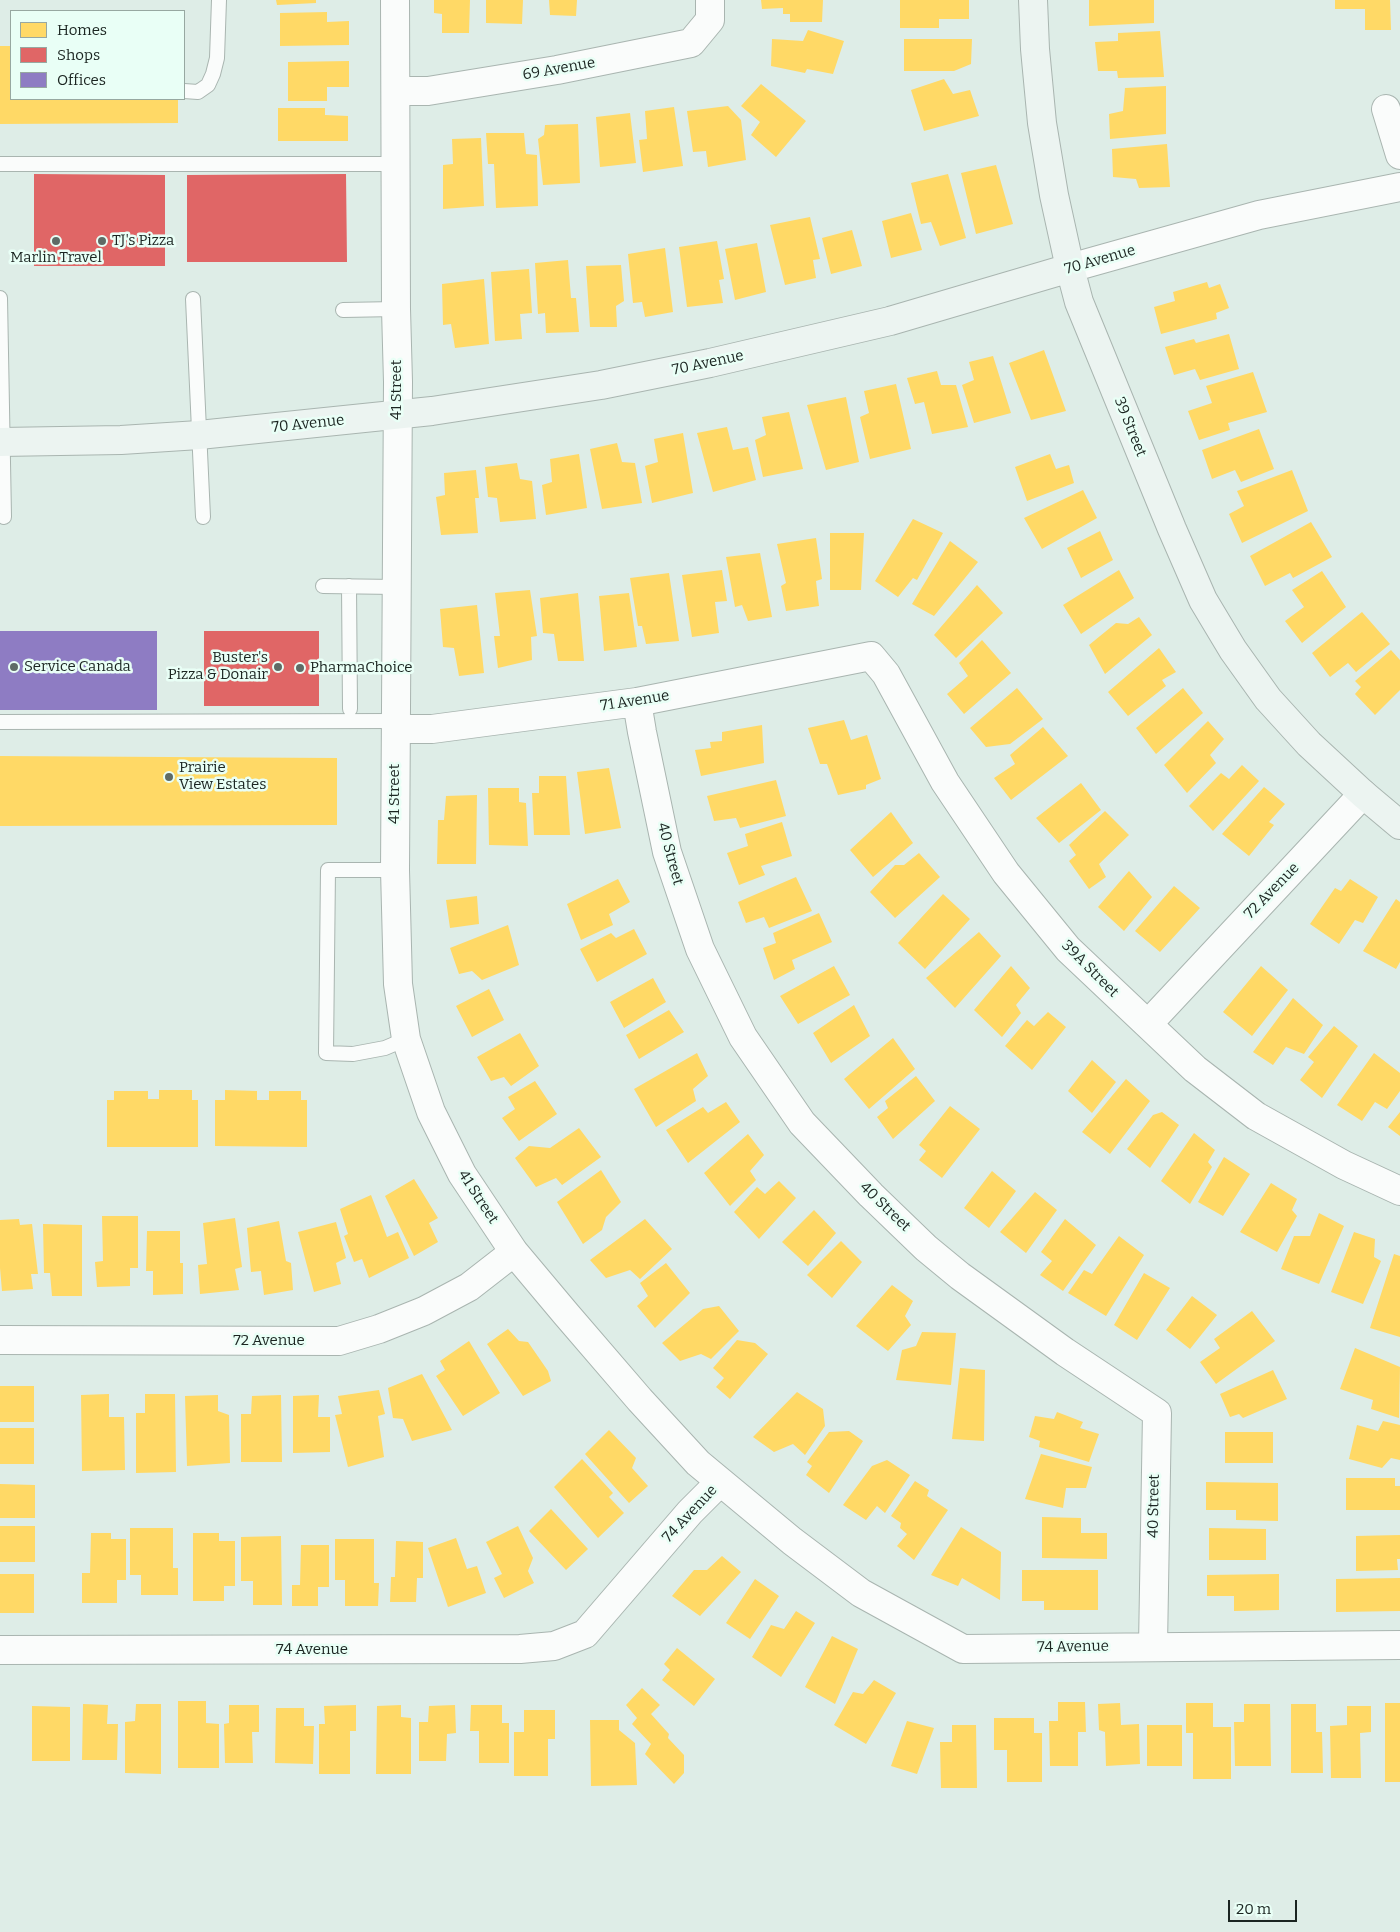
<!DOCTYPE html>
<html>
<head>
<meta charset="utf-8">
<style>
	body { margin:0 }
	#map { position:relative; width:1400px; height:1932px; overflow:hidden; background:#deede7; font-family:Bitter,serif }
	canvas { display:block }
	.legend { position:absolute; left:10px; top:10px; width:175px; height:90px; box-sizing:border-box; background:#e9fff6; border:1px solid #97a8a1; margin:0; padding:6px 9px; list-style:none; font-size:15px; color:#1b2521 }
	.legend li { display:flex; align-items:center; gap:10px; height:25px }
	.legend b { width:25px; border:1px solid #97a8a1 }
	.scale { position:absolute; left:1228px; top:1900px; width:69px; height:22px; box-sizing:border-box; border:2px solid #1b2521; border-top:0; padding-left:6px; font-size:15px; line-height:18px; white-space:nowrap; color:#1b2521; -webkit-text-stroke:4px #e9fff6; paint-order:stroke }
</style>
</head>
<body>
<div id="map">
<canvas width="1400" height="1932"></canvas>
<ul class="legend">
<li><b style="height:14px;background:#ffd966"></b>Homes</li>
<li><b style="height:14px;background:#e06666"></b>Shops</li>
<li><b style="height:14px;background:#8e7cc3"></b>Offices</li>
</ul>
<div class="scale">20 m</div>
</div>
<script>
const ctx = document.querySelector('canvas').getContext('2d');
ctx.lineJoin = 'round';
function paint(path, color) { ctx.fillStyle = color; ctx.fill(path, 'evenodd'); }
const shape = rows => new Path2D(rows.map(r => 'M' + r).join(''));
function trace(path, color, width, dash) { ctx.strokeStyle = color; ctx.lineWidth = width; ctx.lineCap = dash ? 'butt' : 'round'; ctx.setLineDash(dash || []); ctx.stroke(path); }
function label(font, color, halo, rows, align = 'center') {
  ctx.font = font + ' Bitter,serif'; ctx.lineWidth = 5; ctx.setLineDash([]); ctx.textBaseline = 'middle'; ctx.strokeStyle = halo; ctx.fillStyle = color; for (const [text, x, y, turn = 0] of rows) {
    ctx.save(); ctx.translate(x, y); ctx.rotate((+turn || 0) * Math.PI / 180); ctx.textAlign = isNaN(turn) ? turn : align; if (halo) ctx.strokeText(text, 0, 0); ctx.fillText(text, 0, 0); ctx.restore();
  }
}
const homes = shape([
	[276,0,316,0,316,3,277,5],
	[434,0,470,0,469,33,442,33,442,14,434,13],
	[486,0,523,0,522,24,486,23],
	[549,0,577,0,576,16,550,15],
	[761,0,823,0,822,22,790,22,790,14,783,14,783,8,762,9],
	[900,0,969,0,969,19,939,19,939,28,900,28],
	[1089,0,1154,0,1154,23,1089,26],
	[1335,0,1390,0,1391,30,1365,30,1365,9,1335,9],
	[327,12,327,22,349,21,349,45,280,46,280,13],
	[808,30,844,41,833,74,807,69,805,73,771,66,772,39,803,41],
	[1160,31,1164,77,1118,78,1117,71,1098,71,1095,42,1118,41,1118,33],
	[904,39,972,39,971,64,954,71,904,71],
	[0,46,11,46,11,99,178,99,178,123,0,124],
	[349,61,349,87,327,87,327,101,288,101,288,62],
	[944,79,953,94,970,90,979,116,924,131,911,90],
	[761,84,806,121,776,157,751,135,760,122,741,106],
	[1166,86,1166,134,1110,139,1109,114,1123,111,1125,88],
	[728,106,741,120,746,160,708,167,706,151,693,152,687,111],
	[674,107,683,166,643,172,639,140,647,139,645,111],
	[278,108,325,108,325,115,348,116,348,141,278,141],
	[630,113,636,163,600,167,596,117],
	[578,124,580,183,543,185,538,139,544,135,545,125],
	[486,133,524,133,526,154,537,155,538,206,496,208,494,164,488,164],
	[481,138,484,206,443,209,443,165,453,164,452,139],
	[1167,144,1170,187,1139,188,1136,179,1113,177,1112,149],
	[996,165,1013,224,976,234,961,173],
	[948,174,966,238,940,246,931,222,921,224,911,183],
	[911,213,922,250,891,258,882,221],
	[810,217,820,259,813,260,816,278,785,285,770,225],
	[852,230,862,266,831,274,822,238],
	[717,241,724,279,719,280,723,303,687,307,679,247],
	[757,243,766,292,735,300,725,249],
	[665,248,673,312,645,317,642,302,633,303,628,254],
	[568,260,571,298,576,298,579,332,546,333,545,313,538,314,535,263],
	[621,265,624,301,616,306,617,327,590,327,586,266],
	[529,269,532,313,520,314,522,339,495,341,491,272],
	[484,279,489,344,455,348,451,324,443,325,442,284],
	[1207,282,1209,288,1220,284,1229,308,1216,313,1217,319,1161,334,1154,307,1175,301,1173,292],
	[1229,334,1239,369,1200,380,1195,369,1174,375,1165,347,1194,339,1196,343],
	[1044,350,1066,411,1031,420,1009,363],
	[993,356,1011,413,974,423,962,385,974,380,969,362],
	[937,371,941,385,956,385,968,427,932,434,924,402,915,404,907,378],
	[1253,372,1267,412,1228,423,1230,430,1199,440,1188,411,1212,403,1206,386],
	[896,384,911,449,870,459,860,417,869,413,864,391],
	[846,397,859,462,826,470,807,405],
	[789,412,803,469,763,477,755,440,766,435,762,417],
	[727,427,733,450,748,447,756,480,713,492,697,433],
	[1259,429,1274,469,1241,482,1235,470,1212,479,1202,450],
	[683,433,693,493,652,503,645,466,658,462,654,439],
	[617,443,622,462,635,463,642,503,602,509,590,449],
	[579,454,587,508,546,515,542,485,552,482,550,459],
	[1050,454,1056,469,1069,465,1074,483,1027,501,1015,467],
	[517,463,520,479,532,481,536,519,500,522,497,498,488,497,485,467],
	[476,470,479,498,475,498,478,533,441,535,436,497,445,495,444,473],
	[1292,470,1308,511,1242,543,1229,514,1244,506,1237,491],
	[1083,490,1097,518,1042,549,1024,518],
	[913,519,943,533,917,580,913,578,898,597,875,581],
	[1311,522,1332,557,1293,578,1290,573,1265,586,1250,556],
	[1100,531,1113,560,1081,578,1067,548],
	[830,533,864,533,861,590,830,590],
	[816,538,822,579,816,581,819,606,786,611,781,586,786,583,777,544],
	[950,541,978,562,934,616,912,604],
	[760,553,772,617,748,621,742,605,735,607,726,557],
	[722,570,727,601,715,602,719,633,692,637,682,575],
	[1119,570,1134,598,1081,634,1063,605],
	[1322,571,1346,607,1302,643,1285,621,1304,607,1292,590],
	[669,573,679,641,646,644,642,626,638,626,630,578],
	[977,585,1003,613,956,658,934,635],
	[530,590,537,636,531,637,532,660,498,668,494,636,500,636,495,593],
	[578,593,584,661,558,661,554,634,543,633,540,598],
	[629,593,637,647,604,651,599,596],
	[477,605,484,673,459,676,454,648,443,647,440,609],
	[1362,612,1390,644,1356,672,1348,663,1330,677,1312,653],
	[1139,617,1152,635,1105,674,1089,645,1116,623,1128,624],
	[982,640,1011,673,964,714,947,694,968,676,959,663],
	[1159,648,1176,672,1162,680,1166,686,1128,716,1108,692],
	[1391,650,1400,660,1400,690,1375,715,1355,694,1361,687,1355,681],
	[1017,688,1043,719,1010,744,986,747,970,728],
	[1183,688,1203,713,1156,754,1136,728],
	[844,720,851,740,867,735,881,779,866,785,866,789,838,795,827,764,820,764,808,728],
	[1208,721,1224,739,1210,755,1216,763,1187,793,1164,765],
	[762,725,764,763,701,776,695,750,711,748,710,742,722,741,722,732],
	[1043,727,1068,756,1011,800,994,778,1015,764,1010,755],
	[0,756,337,758,337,825,0,826],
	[1242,765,1259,781,1213,831,1189,806,1221,773,1229,779],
	[609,768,621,828,585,834,577,772],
	[539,776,566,776,570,835,534,835,532,793,539,793],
	[776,780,786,816,740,828,736,818,714,821,707,796],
	[1081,783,1101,810,1059,843,1036,818],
	[1264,787,1285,804,1269,822,1274,825,1249,856,1222,834],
	[488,788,519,788,519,802,526,803,528,846,489,845],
	[477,795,476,864,437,864,438,820,444,820,446,796],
	[1105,811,1129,835,1099,864,1106,877,1089,889,1069,861,1076,855,1069,845],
	[891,812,913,843,873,877,850,850],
	[782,822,792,856,761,866,765,875,739,885,727,853,748,846,745,834],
	[919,853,940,877,895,918,870,892,895,865,904,865],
	[1129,871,1152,897,1124,931,1098,907],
	[796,877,812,911,769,928,764,917,746,923,738,902],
	[618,879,630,902,609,914,613,925,581,940,567,904],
	[1350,879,1378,897,1363,923,1355,920,1339,944,1310,924,1335,888,1341,891],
	[1174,886,1200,908,1160,952,1135,931],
	[943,894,970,919,925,969,898,943],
	[477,896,479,924,450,928,446,900],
	[1396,899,1400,902,1400,962,1396,969,1363,951],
	[819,913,832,942,792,960,795,969,774,980,763,948,776,943,773,933],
	[508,925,519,965,482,980,472,971,459,974,450,948],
	[634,929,647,954,597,982,580,949,611,933,616,938],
	[979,932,1001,956,955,1008,926,978],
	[834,966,850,995,798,1024,780,996],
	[1011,966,1030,988,1016,1005,1021,1013,1002,1037,974,1010],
	[1261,966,1288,990,1252,1036,1223,1012],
	[653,978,666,1002,624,1028,610,1002],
	[489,989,504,1020,472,1037,456,1006],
	[1293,998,1323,1025,1304,1054,1286,1047,1273,1065,1253,1052],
	[854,1005,870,1036,831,1063,813,1033],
	[669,1010,684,1032,639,1059,626,1035],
	[1048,1012,1066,1027,1032,1070,1005,1046,1027,1020,1034,1026],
	[1334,1026,1358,1046,1322,1098,1300,1080,1314,1062,1308,1057],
	[520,1033,539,1066,511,1086,504,1077,491,1081,477,1057],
	[893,1038,915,1069,869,1109,844,1079],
	[697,1053,708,1076,693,1089,696,1101,656,1127,634,1089],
	[1374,1053,1400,1073,1400,1091,1387,1109,1375,1102,1362,1121,1337,1105],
	[1092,1060,1116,1082,1092,1113,1068,1091],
	[916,1076,935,1101,893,1139,877,1117,888,1108,885,1101],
	[1126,1079,1150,1101,1110,1154,1082,1132],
	[535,1081,557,1114,519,1141,502,1118,515,1109,508,1097],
	[159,1090,192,1090,192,1100,198,1100,198,1147,107,1147,107,1100,114,1100,114,1091,148,1091,148,1099,159,1099],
	[225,1090,257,1091,257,1100,269,1100,269,1091,301,1091,301,1100,307,1100,307,1147,215,1146,215,1100,225,1100],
	[726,1102,740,1122,688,1163,666,1130,703,1107,708,1113],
	[950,1106,980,1129,942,1178,919,1160,926,1151,919,1145],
	[1162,1112,1179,1125,1150,1168,1127,1149,1153,1115],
	[1400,1112,1400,1136,1388,1127],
	[579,1128,601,1157,562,1185,556,1178,536,1187,515,1158,529,1146,550,1148],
	[1194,1133,1215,1150,1208,1162,1212,1167,1190,1204,1161,1181],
	[748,1134,764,1155,750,1171,756,1180,730,1206,704,1173],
	[1224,1157,1250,1174,1223,1216,1198,1202],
	[601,1170,621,1202,606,1217,602,1230,583,1244,557,1202],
	[992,1171,1016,1191,989,1228,964,1208],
	[414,1179,438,1218,429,1223,438,1242,414,1256,385,1196],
	[779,1181,796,1198,759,1239,734,1212,757,1187,765,1194],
	[1271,1183,1297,1199,1292,1210,1297,1216,1277,1252,1240,1232],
	[1035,1192,1057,1210,1026,1253,1000,1232],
	[371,1195,387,1237,398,1232,409,1258,369,1278,362,1259,354,1262,344,1236,348,1234,340,1209],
	[814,1210,836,1233,808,1266,782,1242],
	[1319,1213,1344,1226,1319,1284,1281,1269,1294,1236,1310,1236],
	[102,1216,138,1216,138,1268,130,1268,130,1286,97,1287,95,1262,103,1261],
	[235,1218,242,1267,235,1269,239,1290,200,1294,198,1265,207,1264,203,1223],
	[19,1219,20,1225,32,1224,38,1274,31,1274,33,1289,2,1291,0,1268,0,1220],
	[645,1219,672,1249,640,1279,630,1270,606,1278,590,1260],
	[1065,1219,1096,1245,1063,1291,1040,1275,1052,1261,1041,1252],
	[279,1221,286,1261,291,1263,293,1290,264,1295,261,1271,251,1272,247,1228],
	[336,1222,346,1258,336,1263,341,1284,314,1292,298,1232],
	[43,1224,82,1225,82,1296,52,1296,50,1273,44,1273],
	[147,1231,180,1231,180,1263,183,1263,183,1294,153,1295,153,1271,146,1271],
	[1354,1232,1375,1239,1374,1257,1381,1261,1363,1304,1331,1292],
	[1119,1236,1144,1255,1106,1316,1068,1293,1084,1270,1092,1274],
	[841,1241,862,1262,832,1298,807,1275],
	[1394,1254,1400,1256,1400,1337,1370,1328],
	[666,1263,690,1293,655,1328,637,1306,648,1296,640,1283],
	[1144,1273,1170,1288,1137,1340,1114,1325],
	[892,1285,913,1301,905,1316,911,1325,888,1351,856,1326],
	[1192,1296,1217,1315,1190,1349,1166,1330],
	[719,1306,739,1331,711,1359,701,1354,680,1361,662,1343,703,1309],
	[1252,1311,1275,1341,1216,1384,1200,1362,1220,1348,1214,1339],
	[508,1329,519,1341,528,1342,548,1371,551,1381,523,1396,487,1344],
	[922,1332,956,1333,951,1385,896,1380,902,1350,916,1346],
	[737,1340,755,1343,768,1354,730,1399,716,1387,724,1378,713,1368],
	[469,1341,500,1393,463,1416,436,1376,445,1370,440,1361],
	[1355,1348,1400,1367,1399,1418,1371,1409,1373,1400,1340,1389],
	[960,1368,985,1370,984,1441,952,1439],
	[1273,1370,1287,1399,1243,1418,1239,1414,1230,1417,1220,1394],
	[422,1374,452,1430,412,1441,403,1419,393,1418,388,1388],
	[0,1386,34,1386,34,1422,0,1422],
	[379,1390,385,1414,378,1416,384,1457,348,1467,335,1415,342,1414,338,1396],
	[797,1392,823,1409,825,1426,805,1455,793,1444,774,1452,753,1437],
	[109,1394,109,1417,124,1417,125,1470,82,1471,81,1395],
	[145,1394,175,1394,176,1472,136,1473,136,1413,145,1413],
	[218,1395,218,1411,229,1415,230,1463,187,1466,185,1396],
	[281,1395,282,1462,241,1462,241,1414,251,1414,252,1396],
	[319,1395,318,1417,330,1417,330,1452,293,1453,293,1396],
	[1057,1412,1083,1422,1080,1428,1099,1434,1089,1462,1039,1447,1040,1441,1029,1437,1035,1416,1054,1419],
	[1383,1421,1400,1425,1400,1460,1391,1458,1382,1468,1349,1459,1357,1425,1378,1431],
	[0,1428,34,1428,34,1464,0,1464],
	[609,1430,636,1458,632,1468,648,1486,629,1503,585,1454],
	[849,1431,863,1441,829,1493,806,1475,812,1466,807,1462,829,1432],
	[1225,1432,1273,1432,1273,1463,1225,1463],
	[1041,1454,1092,1467,1086,1488,1066,1488,1063,1508,1025,1499],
	[582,1459,613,1493,609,1497,624,1513,598,1538,554,1487],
	[887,1460,910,1475,885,1513,877,1506,866,1520,843,1505,872,1466],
	[1346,1478,1395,1478,1395,1486,1400,1486,1400,1510,1346,1510],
	[915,1481,929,1490,927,1496,948,1510,914,1560,897,1546,907,1534,900,1528,901,1523,891,1516],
	[1206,1482,1278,1483,1278,1521,1236,1520,1236,1510,1206,1510],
	[0,1484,35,1485,35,1518,0,1518],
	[551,1509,588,1549,566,1570,529,1531],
	[1042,1517,1081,1518,1081,1533,1107,1533,1107,1559,1042,1558],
	[0,1526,35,1526,35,1562,0,1562],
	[518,1526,533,1558,528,1571,534,1583,504,1598,494,1578,502,1574,486,1542],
	[961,1527,1001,1552,1000,1600,962,1578,958,1586,931,1575],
	[130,1528,173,1528,173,1568,178,1568,178,1595,141,1595,141,1575,130,1575],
	[1209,1528,1266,1529,1266,1560,1209,1560],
	[91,1533,111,1533,111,1539,126,1539,126,1580,117,1580,117,1603,82,1603,82,1573,90,1573],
	[193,1533,219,1533,219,1541,235,1541,235,1586,224,1586,224,1601,193,1601],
	[1400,1535,1400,1559,1397,1559,1398,1570,1356,1571,1356,1536],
	[281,1536,282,1605,253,1605,253,1581,241,1581,241,1537],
	[456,1538,467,1569,477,1566,486,1593,448,1607,428,1548],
	[335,1539,374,1539,374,1583,379,1583,378,1606,345,1606,345,1580,335,1580],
	[396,1541,423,1542,423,1578,417,1578,416,1602,390,1602,391,1577,395,1577],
	[301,1545,329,1545,329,1587,318,1587,318,1606,292,1606,292,1585,300,1585],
	[722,1556,741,1572,700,1616,672,1596,694,1570,707,1570],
	[1022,1570,1098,1570,1098,1610,1044,1610,1044,1601,1022,1601],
	[0,1574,34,1574,34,1613,0,1613],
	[1279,1574,1279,1610,1234,1611,1234,1596,1207,1596,1207,1575],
	[1400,1578,1400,1611,1336,1612,1336,1579],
	[755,1579,779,1596,750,1639,726,1623],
	[796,1611,815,1623,781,1677,752,1657,771,1625,784,1629],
	[832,1636,858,1649,835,1704,805,1687],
	[677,1648,715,1679,694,1706,662,1680,670,1670,664,1664],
	[874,1680,896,1693,866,1744,834,1725,853,1692,863,1694],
	[642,1688,660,1705,651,1714,669,1734,668,1738,684,1755,684,1773,674,1784,645,1754,651,1744,632,1724,637,1718,626,1705],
	[178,1701,206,1701,206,1723,219,1724,219,1768,178,1768],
	[1058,1702,1085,1702,1086,1732,1078,1732,1078,1766,1050,1766,1049,1721,1058,1721],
	[1120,1703,1121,1725,1139,1724,1140,1764,1106,1766,1105,1732,1099,1730,1098,1704],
	[1186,1703,1213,1703,1213,1727,1231,1727,1231,1779,1193,1779,1193,1733,1186,1733],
	[1385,1703,1400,1703,1400,1782,1385,1782],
	[83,1704,108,1705,107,1724,118,1724,117,1760,82,1760],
	[136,1704,161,1704,161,1774,125,1773,125,1722,135,1721],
	[1244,1704,1270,1704,1271,1766,1235,1766,1234,1722,1244,1722],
	[1291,1704,1316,1704,1316,1732,1322,1732,1323,1773,1291,1773],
	[229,1705,259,1705,259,1732,252,1732,253,1763,225,1763,224,1724,229,1723],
	[356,1705,356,1731,350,1731,350,1774,319,1774,319,1724,325,1724,324,1706],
	[401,1705,401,1717,411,1718,411,1774,376,1774,377,1706],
	[455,1705,456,1733,447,1734,446,1761,419,1761,419,1722,428,1722,429,1706],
	[471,1705,502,1705,502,1723,509,1723,509,1763,479,1763,479,1731,470,1731],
	[32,1706,70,1707,70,1761,32,1761],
	[1347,1706,1371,1706,1371,1732,1360,1733,1361,1778,1331,1778,1330,1726,1347,1725],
	[276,1708,304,1708,304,1726,314,1726,313,1764,275,1763],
	[524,1710,555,1710,555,1739,548,1739,548,1776,514,1776,514,1732,524,1732],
	[994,1718,1034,1718,1034,1733,1042,1733,1042,1782,1007,1782,1007,1750,994,1750],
	[590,1720,619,1720,619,1730,635,1743,637,1785,591,1786],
	[907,1721,934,1728,917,1774,891,1766],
	[952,1725,976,1725,977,1788,941,1788,940,1742,952,1742],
	[1147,1725,1182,1725,1182,1766,1147,1766]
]);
const shops = shape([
	[34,174,165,175,165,266,34,266],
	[346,174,347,262,187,262,187,175],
	[204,631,319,631,319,706,204,706]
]);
const offices = shape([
	[0,631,157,631,157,710,0,710]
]);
const lane = shape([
	[184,91,198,92,208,85,213,74,217,58,219,0],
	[0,164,395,164],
	[0,298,4,517],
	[193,299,203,517],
	[343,310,396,309],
	[323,586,396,587],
	[349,586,350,709],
	[0,722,396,721],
	[395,870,328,870,326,1053,353,1054,385,1048,406,1039]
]);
const street = shape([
	[395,0,396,309,398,382,395,870,398,984,406,1039,431,1112,462,1174,514,1252,566,1314,640,1400,698,1463,792,1541,861,1593,963,1649,1400,1645],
	[396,91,428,91,557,70,691,43,710,20,710,0],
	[1386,109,1400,155],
	[1070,268,1259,215,1400,187],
	[637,702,642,732,667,852,700,949,743,1037,802,1123,871,1195,926,1248,960,1276,1065,1352,1157,1413,1153,1646],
	[396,729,432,729,637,702,871,656,886,674,945,782,1006,873,1068,949,1195,1069,1256,1116,1344,1165,1400,1191],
	[1148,1024,1363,794],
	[0,1340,339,1341,379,1329,424,1311,469,1287,514,1252],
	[0,1650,520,1649,554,1646,585,1634,690,1512,720,1482]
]);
const secondary = shape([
	[1033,0,1035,49,1042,123,1054,195,1070,268,1079,302,1172,529,1203,600,1233,650,1268,699,1309,744,1363,794,1400,825],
	[0,442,121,440,199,435,432,411,601,385,710,363,890,321,1070,268]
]);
const markers = [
	[56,241,5,"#5f6b66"],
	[102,241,5,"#5f6b66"],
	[14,667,5,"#5f6b66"],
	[278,667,5,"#5f6b66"],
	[300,668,5,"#5f6b66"],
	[169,777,5,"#5f6b66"]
];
const streetNames = [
	["69 Avenue",559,69,-10],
	["70 Avenue",1100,260,-16],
	["70 Avenue",708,363,-12],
	["41 Street",397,390,-90],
	["70 Avenue",308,424,-6],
	["39 Street",1130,427,68],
	["71 Avenue",635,701,-9],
	["41 Street",395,794,-90],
	["40 Street",670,854,75],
	["72 Avenue",1272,891,-46],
	["39A Street",1090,969,45],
	["41 Street",478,1197,57],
	["40 Street",885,1207,44],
	["72 Avenue",269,1341],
	["40 Street",1154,1506,-89],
	["74 Avenue",690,1514,-47],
	["74 Avenue",1073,1647,-1],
	["74 Avenue",312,1650]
];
const poiNames = [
	["TJ's Pizza",112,241],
	["Marlin Travel",56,258,"center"],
	["Buster's",268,658,"right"],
	["Pizza & Donair",268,675,"right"],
	["Service Canada",24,667],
	["PharmaChoice",310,668],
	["Prairie",179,768],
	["View Estates",179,785]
];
paint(homes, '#ffd966');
paint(shops, '#e06666');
paint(offices, '#8e7cc3');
trace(lane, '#a9b5b0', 16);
trace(street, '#a9b5b0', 30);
trace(secondary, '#a9b5b0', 30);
trace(lane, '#fafcfb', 14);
trace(street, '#fafcfb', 28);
trace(secondary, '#ecf4f1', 28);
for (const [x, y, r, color] of markers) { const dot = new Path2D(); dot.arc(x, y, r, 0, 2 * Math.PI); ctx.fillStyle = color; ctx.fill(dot); trace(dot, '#e9fff6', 2); }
label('15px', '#1b2521', '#e9fff6', streetNames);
label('15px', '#1b2521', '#e9fff6', poiNames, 'left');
</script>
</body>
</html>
